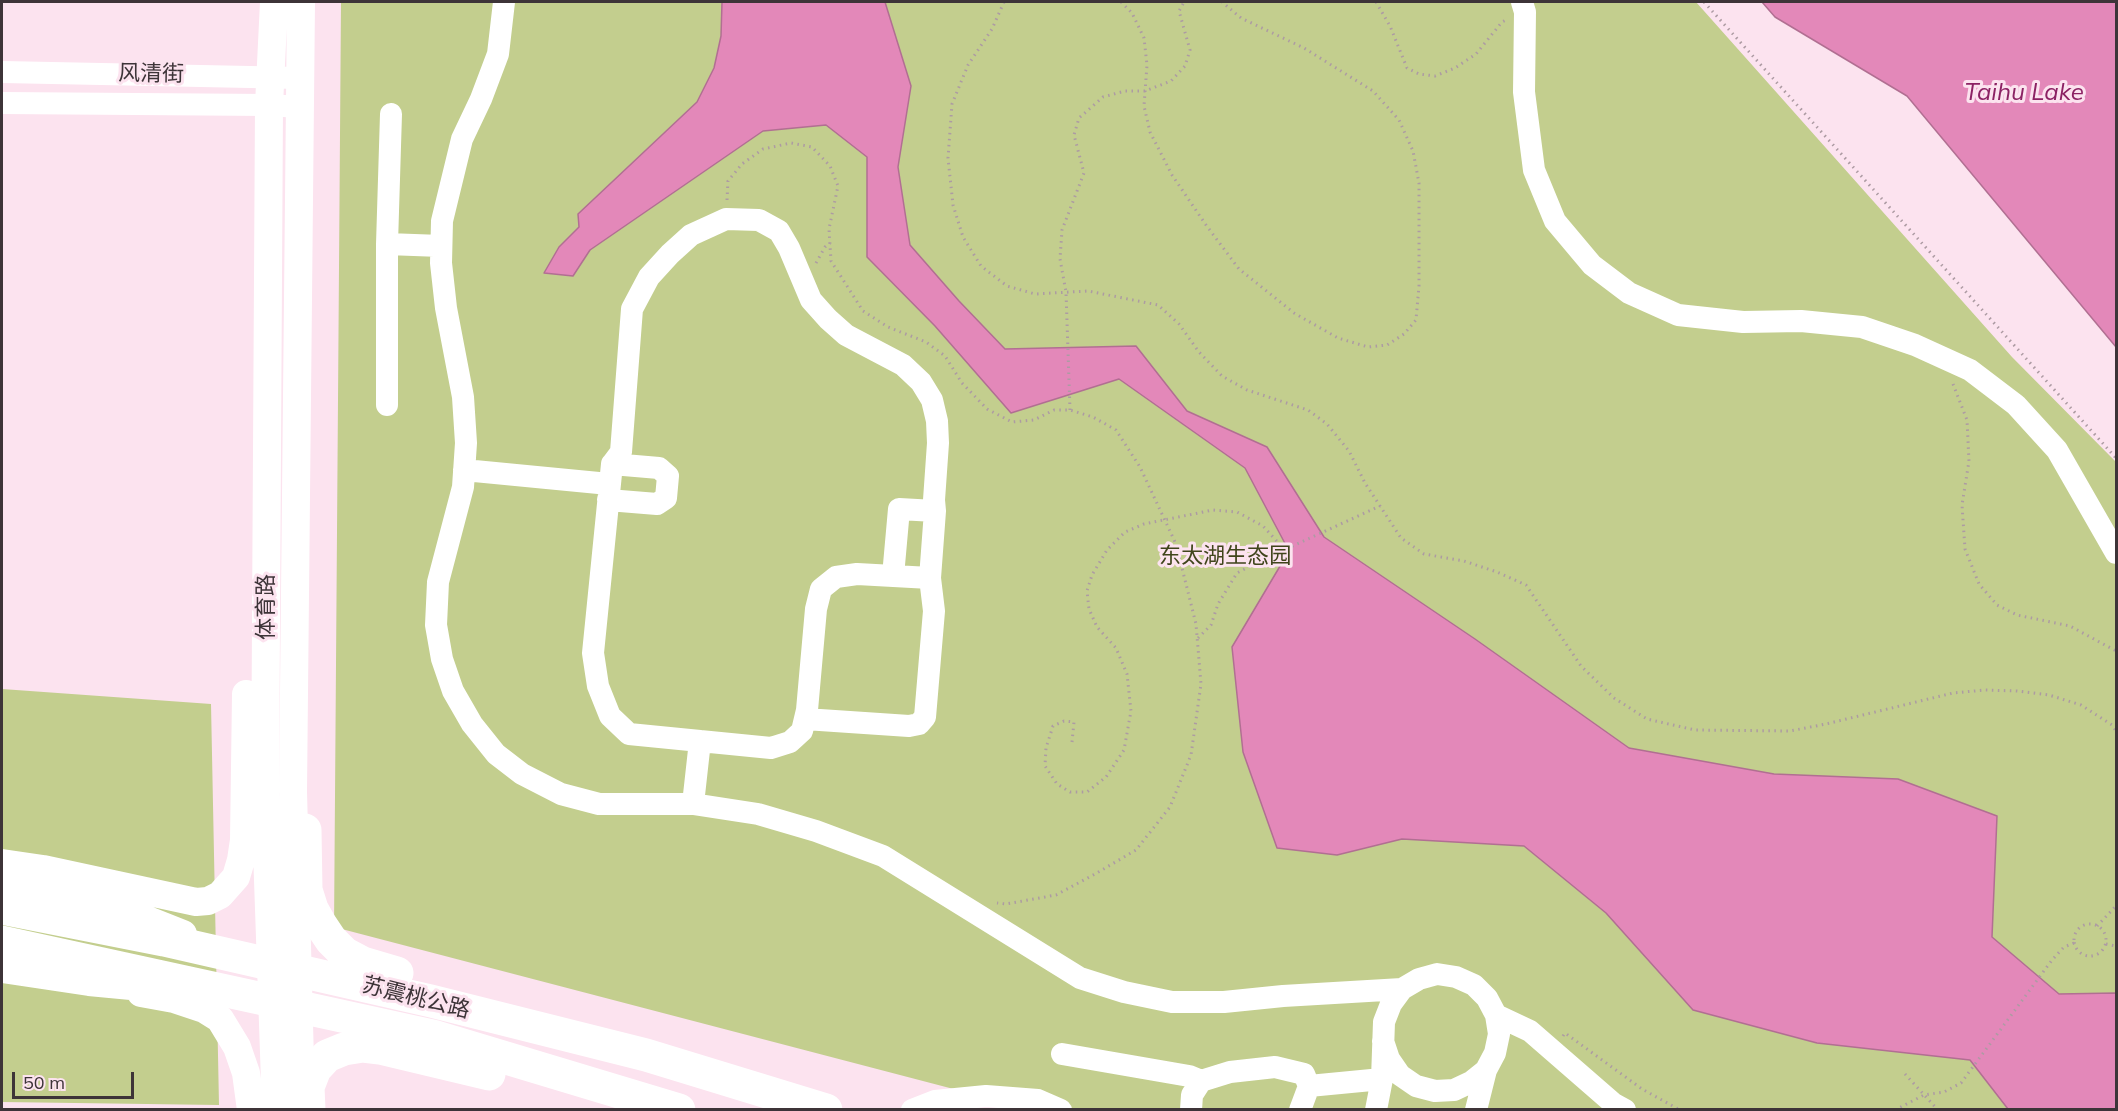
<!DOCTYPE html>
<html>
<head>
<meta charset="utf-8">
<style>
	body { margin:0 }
	#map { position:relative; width:2118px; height:1111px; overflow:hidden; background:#fce3ef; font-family:Mulish,sans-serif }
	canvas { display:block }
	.frame { position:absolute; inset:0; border:3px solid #3d3438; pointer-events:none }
	.scale { position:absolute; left:12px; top:1072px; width:122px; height:27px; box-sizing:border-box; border:3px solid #3d3438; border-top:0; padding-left:8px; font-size:18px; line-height:21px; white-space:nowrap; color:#3d3438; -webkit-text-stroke:4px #fce3ef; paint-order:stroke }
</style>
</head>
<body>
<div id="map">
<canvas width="2118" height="1111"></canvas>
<div class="frame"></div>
<div class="scale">50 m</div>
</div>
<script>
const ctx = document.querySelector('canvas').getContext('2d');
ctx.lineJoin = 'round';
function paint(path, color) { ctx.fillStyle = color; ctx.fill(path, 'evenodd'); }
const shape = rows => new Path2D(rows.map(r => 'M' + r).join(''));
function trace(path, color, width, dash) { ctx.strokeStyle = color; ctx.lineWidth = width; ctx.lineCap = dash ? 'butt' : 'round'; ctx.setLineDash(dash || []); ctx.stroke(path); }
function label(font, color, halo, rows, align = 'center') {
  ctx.font = font + ' Mulish,"Noto Sans SC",sans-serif'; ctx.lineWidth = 6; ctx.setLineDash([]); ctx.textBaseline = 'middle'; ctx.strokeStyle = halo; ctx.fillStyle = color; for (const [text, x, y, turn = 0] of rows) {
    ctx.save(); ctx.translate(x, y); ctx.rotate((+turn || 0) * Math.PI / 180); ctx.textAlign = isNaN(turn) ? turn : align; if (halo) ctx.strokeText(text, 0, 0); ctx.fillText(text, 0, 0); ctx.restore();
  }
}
const green = shape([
	[341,2,1696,2,2012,357,2116,462,2116,1109,1030,1109,334,927],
	[2,689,211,704,219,1105,2,1102]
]);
const water = shape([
	[722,2,885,2,911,86,898,167,910,245,959,301,1005,349,1136,346,1187,411,1267,447,1324,537,1475,639,1629,748,1774,774,1898,779,1997,816,1992,937,2059,994,2116,993,2116,1109,2008,1109,1970,1060,1817,1043,1693,1010,1606,913,1524,846,1402,839,1337,855,1277,848,1243,752,1232,647,1289,551,1245,468,1119,379,1011,413,935,326,867,257,867,157,826,125,763,131,590,250,573,276,544,273,559,247,579,227,578,214,697,102,714,68,721,36,722,2],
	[1762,2,2116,2,2116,347,1907,96,1775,17,1762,2]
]);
const path = shape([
	[1004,2,992,29,968,65,952,104,948,158,953,205,963,237,981,266,1007,286,1035,294,1088,291,1158,305,1179,324,1199,352,1222,376,1247,390,1308,410,1327,424,1349,451,1365,483,1401,538,1424,554,1464,561,1497,572,1526,585,1581,666,1614,698,1647,719,1695,730,1790,731,1826,724,1953,693,1985,690,2017,691,2049,695,2081,705,2112,725,2116,731],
	[1121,2,1132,13,1144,38,1147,65,1144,106,1150,132,1172,175,1206,225,1239,269,1294,313,1338,338,1368,347,1387,345,1404,334,1416,320,1419,286,1419,183,1413,151,1399,120,1373,91,1304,48,1241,18,1222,2],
	[1376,2,1390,26,1407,68,1419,74,1435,76,1455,68,1476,54,1502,22,1506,20],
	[1704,2,2116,458],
	[727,200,728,181,742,164,763,149,791,143,812,147,830,166,838,186,829,229,831,261,863,311,888,327,926,342,945,356,962,383,987,409,1012,422,1034,420,1054,410,1070,410,1093,417,1116,430,1140,467,1176,544,1196,624,1201,684,1191,755,1170,807,1136,850,1095,874,1056,895,1006,904,997,903],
	[816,263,825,247,830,243],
	[1953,384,1967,420,1969,461,1962,505,1965,549,1979,584,1997,605,2017,615,2070,626,2116,651],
	[1070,410,1066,292,1060,259,1062,230,1084,173,1074,135,1079,118,1103,97,1125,91,1145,91,1171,81,1185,66,1190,50,1179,11,1184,2],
	[1198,638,1211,625,1218,604,1237,573,1262,560,1380,506],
	[1072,742,1074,722,1064,721,1053,726,1046,748,1045,766,1057,784,1070,792,1087,792,1106,777,1124,750,1131,711,1127,674,1116,648,1097,627,1089,609,1087,591,1092,575,1107,550,1125,532,1144,524,1213,510,1237,512,1263,526,1284,549],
	'2074 940a16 16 0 1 1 32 0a16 16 0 1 1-32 0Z',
	[2097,926,2116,906],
	[2106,944,2116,946],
	[1563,1036,1565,1033,1642,1089,1680,1110],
	[1905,1074,1938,1110],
	[1895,1110,1924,1095,1944,1092,1961,1083,2052,960,2064,947,2074,943]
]);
const minor = shape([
	[504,2,498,54,481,99,462,139,442,221,441,263,446,308,463,397,466,443,463,487,438,582,436,625,442,659,453,691,472,724,496,754,522,774,561,794,599,804,693,804,758,814,816,831,883,856,1080,978,1124,992,1172,1002,1224,1002,1283,996,1402,989],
	[1522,2,1525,12,1524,92,1534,170,1555,221,1592,265,1629,293,1678,315,1743,322,1801,321,1862,327,1915,345,1970,370,2016,405,2057,450,2116,553],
	[2,72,300,78],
	[2,103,269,105,299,107],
	[387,244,441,246],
	[387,405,387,244,391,114],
	[464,470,609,484],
	[608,500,657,504,666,498,668,476,659,468,612,464],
	[893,576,899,509,935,511,930,578,857,574,836,577,821,589,816,609,807,710,802,731,790,742,771,748,629,734,610,716,598,686,593,653,612,464,621,452,632,309,649,277,670,254,691,235,726,219,759,220,779,231,789,248,811,300,828,319,846,335,903,365,921,382,932,400,937,421,938,443,934,500,935,511],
	[805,719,909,726,919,724,925,717,934,611,930,578],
	[693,804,700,741],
	[1496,1015,1530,1031,1614,1104,1625,1110],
	[1062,1054,1189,1076,1201,1081],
	[1309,1086,1382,1079],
	[912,1110,935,1101,986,1096,1038,1100,1061,1110],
	[1191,1110,1192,1095,1201,1081,1230,1072,1275,1067,1304,1074,1309,1086,1300,1110],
	[1376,1110,1382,1079,1384,1022,1391,1004,1402,989,1419,979,1437,974,1456,977,1474,985,1487,998,1496,1015,1499,1034,1495,1053,1486,1070,1471,1082,1454,1090,1435,1091,1416,1086,1400,1075,1389,1059,1383,1041],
	[1476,1110,1486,1070]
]);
const major = shape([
	[274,2,269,105,265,794,276,1110],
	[301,2,293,791,301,1100],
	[2,863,43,869,196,902,208,901,220,895,236,877,241,860,244,840,246,694],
	[2,885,36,891,130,913,183,934],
	[2,969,89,982,163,989],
	[141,993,174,999,204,1009,220,1019,237,1047,246,1073,251,1110]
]);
const highway = shape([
	[305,830,306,890,312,909,321,925,331,940,344,953,363,963,397,973],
	[2,908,164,940,431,1001,646,1055,826,1110],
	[2,942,433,1036,679,1110],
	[309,1110,308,1087,315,1069,327,1056,344,1049,363,1046,380,1048,489,1074]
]);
const streetNames = [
	["风清街",151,74,1],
	["体育路",266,607,-90],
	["苏震桃公路",416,998,14]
];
const parkNames = [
	["东太湖生态园",1225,556]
];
const waterNames = [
	["Taihu Lake",2024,93]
];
paint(green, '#c3ce8e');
paint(water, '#e388b9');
trace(water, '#b16f92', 1.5);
trace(path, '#ad9ba3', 3, [1.5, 4.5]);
trace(minor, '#fff', 22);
trace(major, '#fff', 28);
trace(highway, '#fff', 33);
label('22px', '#3d3438', '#fce3ef', streetNames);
label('22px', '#40451c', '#fce3ef', parkNames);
label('italic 24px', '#8c2264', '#fce3ef', waterNames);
</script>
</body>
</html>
